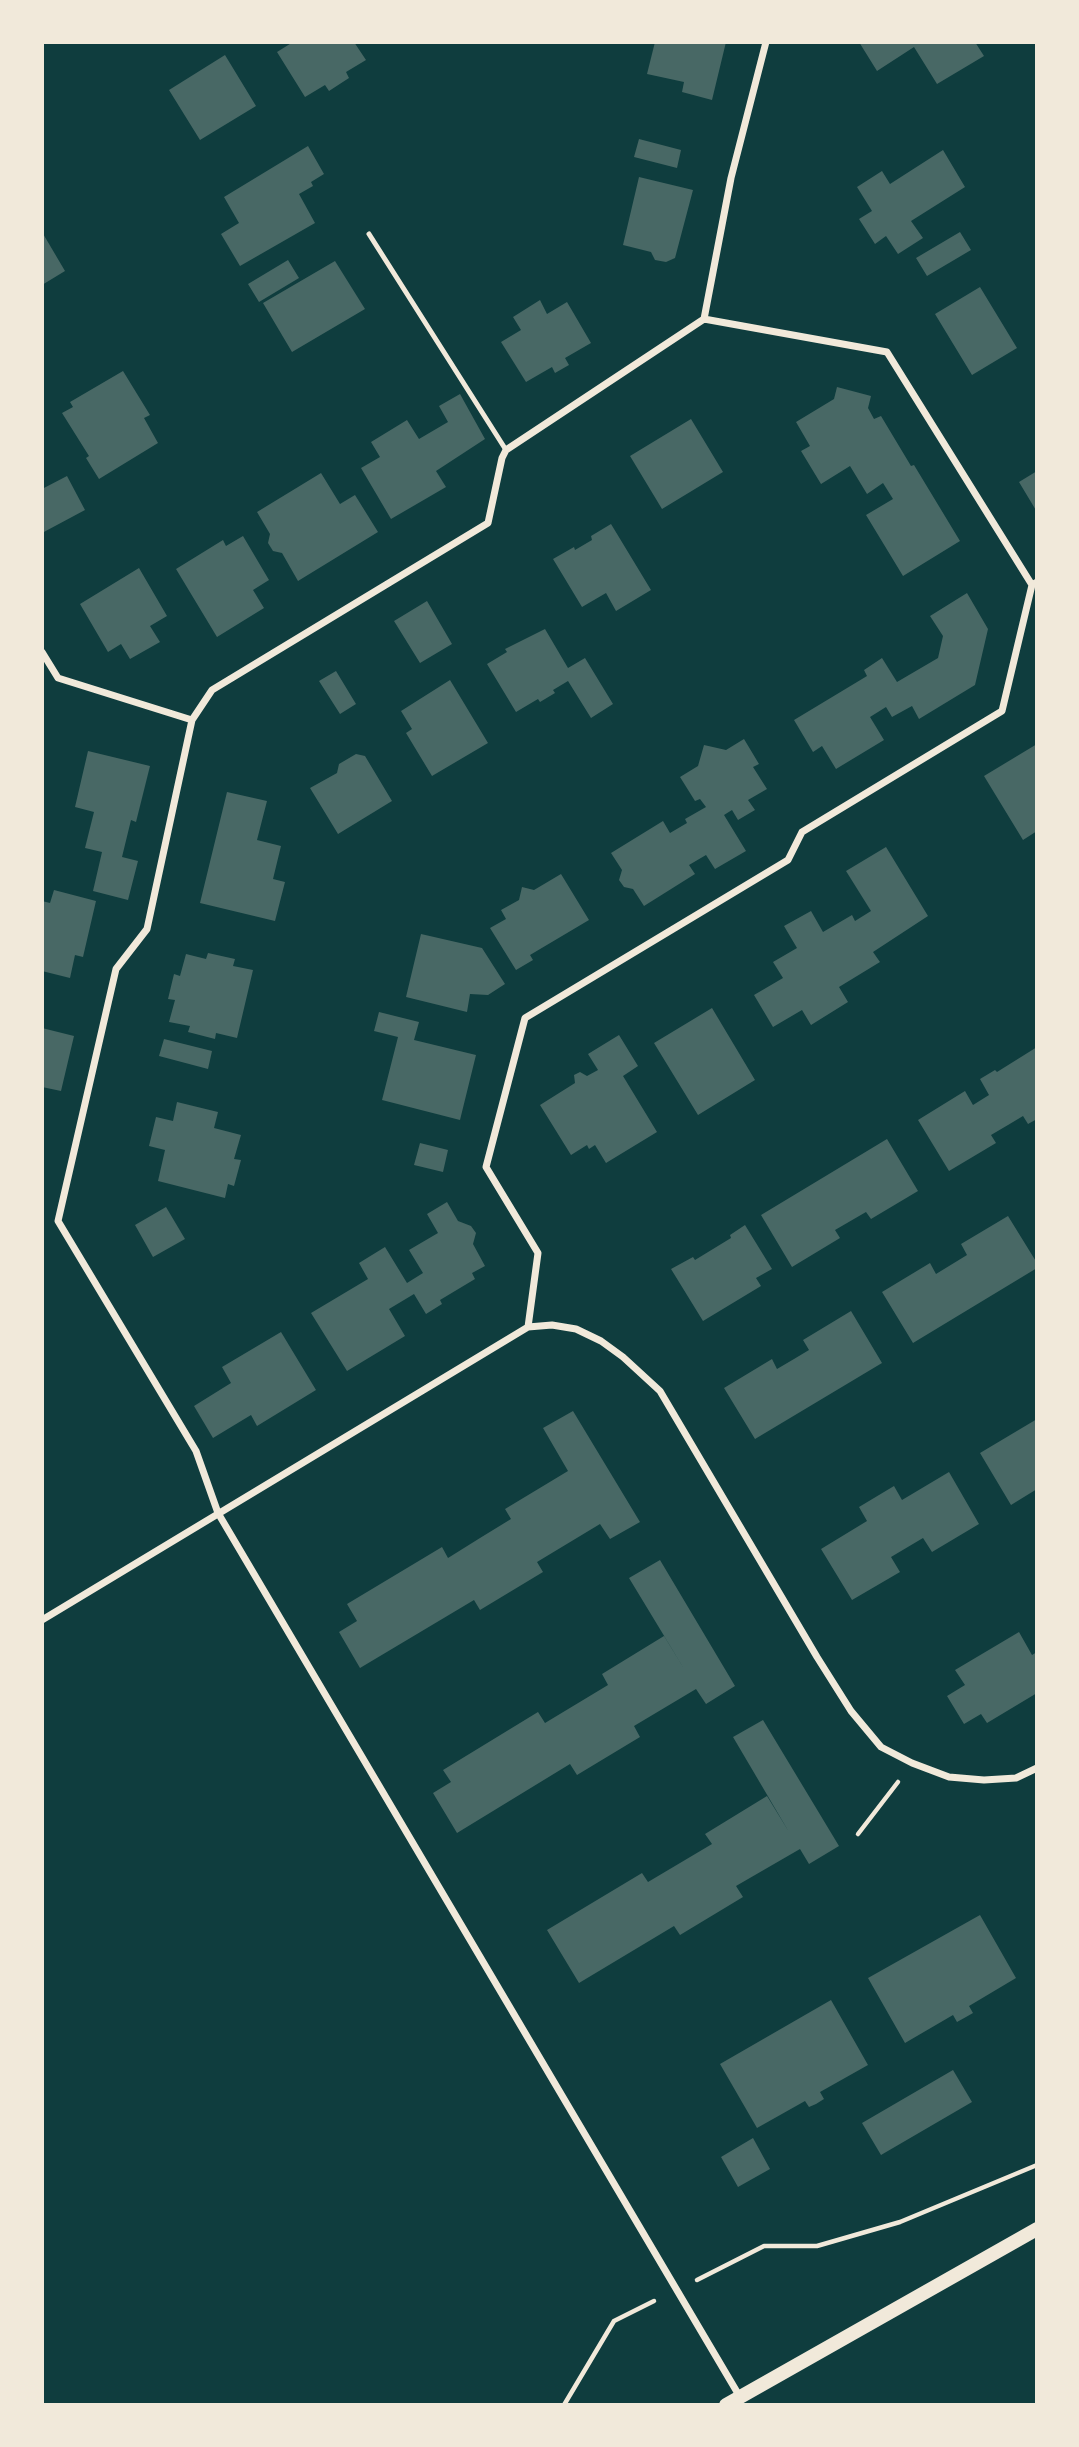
<!DOCTYPE html>
<html>
<head>
<meta charset="utf-8">
<style>
	body { margin:0 }
	#map { position:relative; width:1079px; height:2447px; overflow:hidden; background:#0f3d3e; font-family:Ubuntu,sans-serif }
	canvas { display:block }
	.frame { position:absolute; inset:0; border:44px solid #f1e9da; pointer-events:none }
</style>
</head>
<body>
<div id="map">
<canvas width="1079" height="2447"></canvas>
<div class="frame"></div>
</div>
<script>
const ctx = document.querySelector('canvas').getContext('2d');
ctx.lineJoin = 'round';
function paint(path, color) { ctx.fillStyle = color; ctx.fill(path, 'evenodd'); }
const shape = rows => new Path2D(rows.map(r => 'M' + r).join(''));
function trace(path, color, width, dash) { ctx.strokeStyle = color; ctx.lineWidth = width; ctx.lineCap = dash ? 'butt' : 'round'; ctx.setLineDash(dash || []); ctx.stroke(path); }
const building = shape([
	[293,42,354,42,366,60,346,72,349,78,329,91,325,85,305,97,277,52],
	[655,42,726,42,712,100,682,92,684,82,647,74],
	[859,42,975,42,984,56,937,84,914,47,877,71],
	[225,55,256,106,200,140,169,90],
	[639,139,681,150,677,168,634,157],
	[308,146,324,174,311,182,313,186,299,194,315,223,240,266,221,234,239,223,224,197],
	[943,150,965,187,911,221,923,238,898,254,886,236,875,244,859,219,872,211,857,187,882,171,890,184],
	[639,177,693,190,675,258,666,262,655,260,651,252,623,245],
	[42,232,65,271,42,285],
	[960,232,971,250,927,276,916,258],
	[288,260,299,278,259,302,248,284],
	[335,261,365,309,292,352,263,303],
	[980,287,1017,348,972,375,935,314],
	[540,300,547,314,567,302,591,343,565,358,569,365,555,373,552,367,526,382,501,342,521,330,513,317],
	[123,371,150,415,144,418,158,443,99,479,86,458,89,456,62,413,73,407,70,402],
	[837,387,871,396,868,408,874,419,881,416,911,466,914,465,960,541,903,576,866,515,893,499,883,483,867,494,850,466,821,484,801,451,810,446,796,422,834,399],
	[460,394,485,439,436,471,446,487,391,519,361,468,380,457,371,442,407,420,419,439,448,422,439,406],
	[691,419,723,472,662,509,630,456],
	[1037,471,1037,512,1019,482],
	[321,473,340,504,355,495,378,532,298,581,282,553,273,551,268,543,270,534,257,512],
	[67,476,85,510,42,533,42,489],
	[611,524,651,590,616,611,606,593,582,607,553,559,574,547,575,550,592,540,591,536],
	[243,536,269,580,253,590,264,608,217,637,176,569,223,540,226,546],
	[139,568,167,616,150,626,160,642,130,659,121,644,108,652,80,604],
	[967,593,988,629,975,685,919,719,912,706,892,717,886,707,870,717,884,740,836,769,822,746,813,752,794,720,867,676,864,670,882,658,897,682,938,658,943,636,930,616],
	[427,601,452,644,420,663,394,621],
	[545,629,568,668,585,658,613,704,591,718,568,681,553,690,555,693,540,702,538,699,516,712,487,664,507,652,505,649],
	[336,671,356,704,340,714,319,681],
	[450,680,488,743,432,776,406,733,412,729,401,711],
	[744,739,759,764,753,767,767,789,748,800,755,810,738,820,732,810,724,815,746,851,715,869,706,855,689,865,695,874,644,906,633,889,624,887,619,880,622,870,611,853,663,821,670,833,687,823,685,819,706,807,700,799,695,801,680,777,698,766,704,745,726,750],
	[1037,744,1037,831,1023,840,984,776],
	[88,751,150,766,136,822,131,820,122,857,138,861,128,900,93,891,102,852,85,848,94,812,75,807],
	[356,754,365,756,392,801,338,834,310,788,337,773,339,764],
	[227,792,267,801,257,840,281,846,273,879,285,882,275,921,200,903],
	[886,847,928,916,873,952,880,962,839,987,848,1002,811,1025,802,1010,773,1027,754,995,783,978,773,962,797,948,784,926,811,911,823,932,852,915,855,921,871,911,846,871],
	[561,874,589,920,530,955,533,960,516,970,490,928,506,919,501,910,519,900,522,887,534,890],
	[54,890,96,901,83,957,75,955,70,978,42,971,42,901,50,903],
	[421,934,482,948,505,984,488,995,470,994,467,1012,406,997],
	[208,953,235,959,233,966,253,970,237,1038,216,1033,215,1039,188,1032,190,1026,169,1022,175,1000,168,999,174,974,180,976,186,954,206,959],
	[712,1008,755,1080,698,1115,654,1043],
	[379,1012,419,1022,414,1040,476,1055,460,1120,382,1100,398,1037,374,1031],
	[42,1028,74,1036,61,1091,42,1087],
	[619,1035,638,1066,623,1076,657,1132,606,1163,595,1145,589,1149,587,1145,571,1155,540,1105,575,1083,574,1075,580,1072,587,1076,598,1070,588,1054],
	[164,1039,212,1051,208,1069,159,1056],
	[1037,1047,1037,1119,1028,1124,1023,1116,1008,1125,991,1135,996,1143,949,1171,918,1120,965,1091,973,1105,989,1095,980,1079,995,1070,997,1072],
	[177,1102,218,1112,214,1128,241,1135,234,1159,241,1160,234,1186,228,1184,225,1198,158,1181,165,1150,149,1146,156,1117,173,1121],
	[887,1139,918,1191,871,1219,866,1212,835,1230,840,1238,792,1267,761,1215],
	[420,1143,448,1150,443,1172,414,1165],
	[447,1202,458,1221,471,1226,476,1233,473,1244,485,1266,472,1273,475,1279,440,1300,442,1304,426,1314,414,1294,389,1309,405,1336,347,1371,311,1313,368,1279,359,1263,385,1247,407,1283,423,1273,409,1250,438,1233,427,1214],
	[166,1207,185,1239,153,1257,135,1225],
	[1008,1216,1037,1263,1037,1268,913,1343,882,1292,930,1263,936,1274,967,1255,961,1244],
	[745,1225,772,1269,756,1278,761,1286,703,1321,671,1269,693,1257,695,1260,731,1238,730,1235],
	[851,1311,882,1363,755,1439,724,1388,772,1359,777,1369,794,1359,809,1350,803,1340],
	[281,1332,316,1390,257,1426,251,1415,213,1438,194,1406,231,1383,222,1367],
	[573,1411,640,1522,610,1539,600,1524,537,1562,543,1572,480,1610,474,1600,360,1668,339,1632,357,1621,347,1604,442,1547,448,1558,480,1538,511,1519,505,1509,568,1471,543,1428],
	[1037,1419,1037,1489,1011,1505,980,1453],
	[949,1472,979,1524,932,1552,923,1538,891,1557,900,1572,852,1600,821,1549,867,1521,859,1507,894,1486,902,1500],
	[660,1560,735,1686,706,1704,696,1689,634,1726,640,1737,577,1775,570,1764,457,1833,433,1793,451,1782,443,1770,538,1712,545,1723,608,1685,602,1674,664,1636,686,1672,629,1578],
	[1019,1632,1032,1655,1037,1652,1037,1693,987,1723,981,1714,964,1724,947,1696,965,1685,955,1670],
	[763,1720,839,1846,809,1864,800,1849,736,1886,743,1897,680,1935,674,1926,579,1983,547,1930,642,1873,648,1882,712,1844,705,1834,767,1796,789,1832,733,1737],
	[980,1915,1016,1978,969,2006,973,2013,966,2017,957,2022,953,2015,905,2043,868,1978],
	[831,2000,868,2065,820,2092,824,2099,816,2104,809,2107,805,2101,757,2128,720,2064],
	[953,2070,972,2102,881,2155,862,2123],
	[753,2138,770,2169,738,2187,721,2157]
]);
const path = shape([
	[858,1834,898,1782],
	[697,2280,764,2246,817,2246,900,2222,1037,2165],
	[564,2405,614,2321,654,2301]
]);
const service = shape([
	[369,234,506,450]
]);
const minor = shape([
	[704,319,731,178,766,42],
	[42,652,58,678,192,720],
	[528,1327,538,1253,486,1167,525,1018,788,860,802,832,1002,711,1032,585,1037,582],
	[42,1620,528,1327,552,1325,576,1329,601,1341,623,1357,660,1391,817,1657,851,1711,881,1747,912,1763,949,1777,984,1780,1016,1778,1037,1768],
	[740,2397,218,1513,196,1451,58,1221,116,969,147,929,192,720,212,690,488,523,502,458,506,450,704,319,887,352,1032,585]
]);
const secondary = shape([
	[726,2405,1037,2229]
]);
paint(building, '#486865');
trace(path, '#f1e9da', 4.5);
trace(service, '#f1e9da', 5);
trace(minor, '#f1e9da', 7);
trace(secondary, '#f1e9da', 14);
</script>
</body>
</html>
